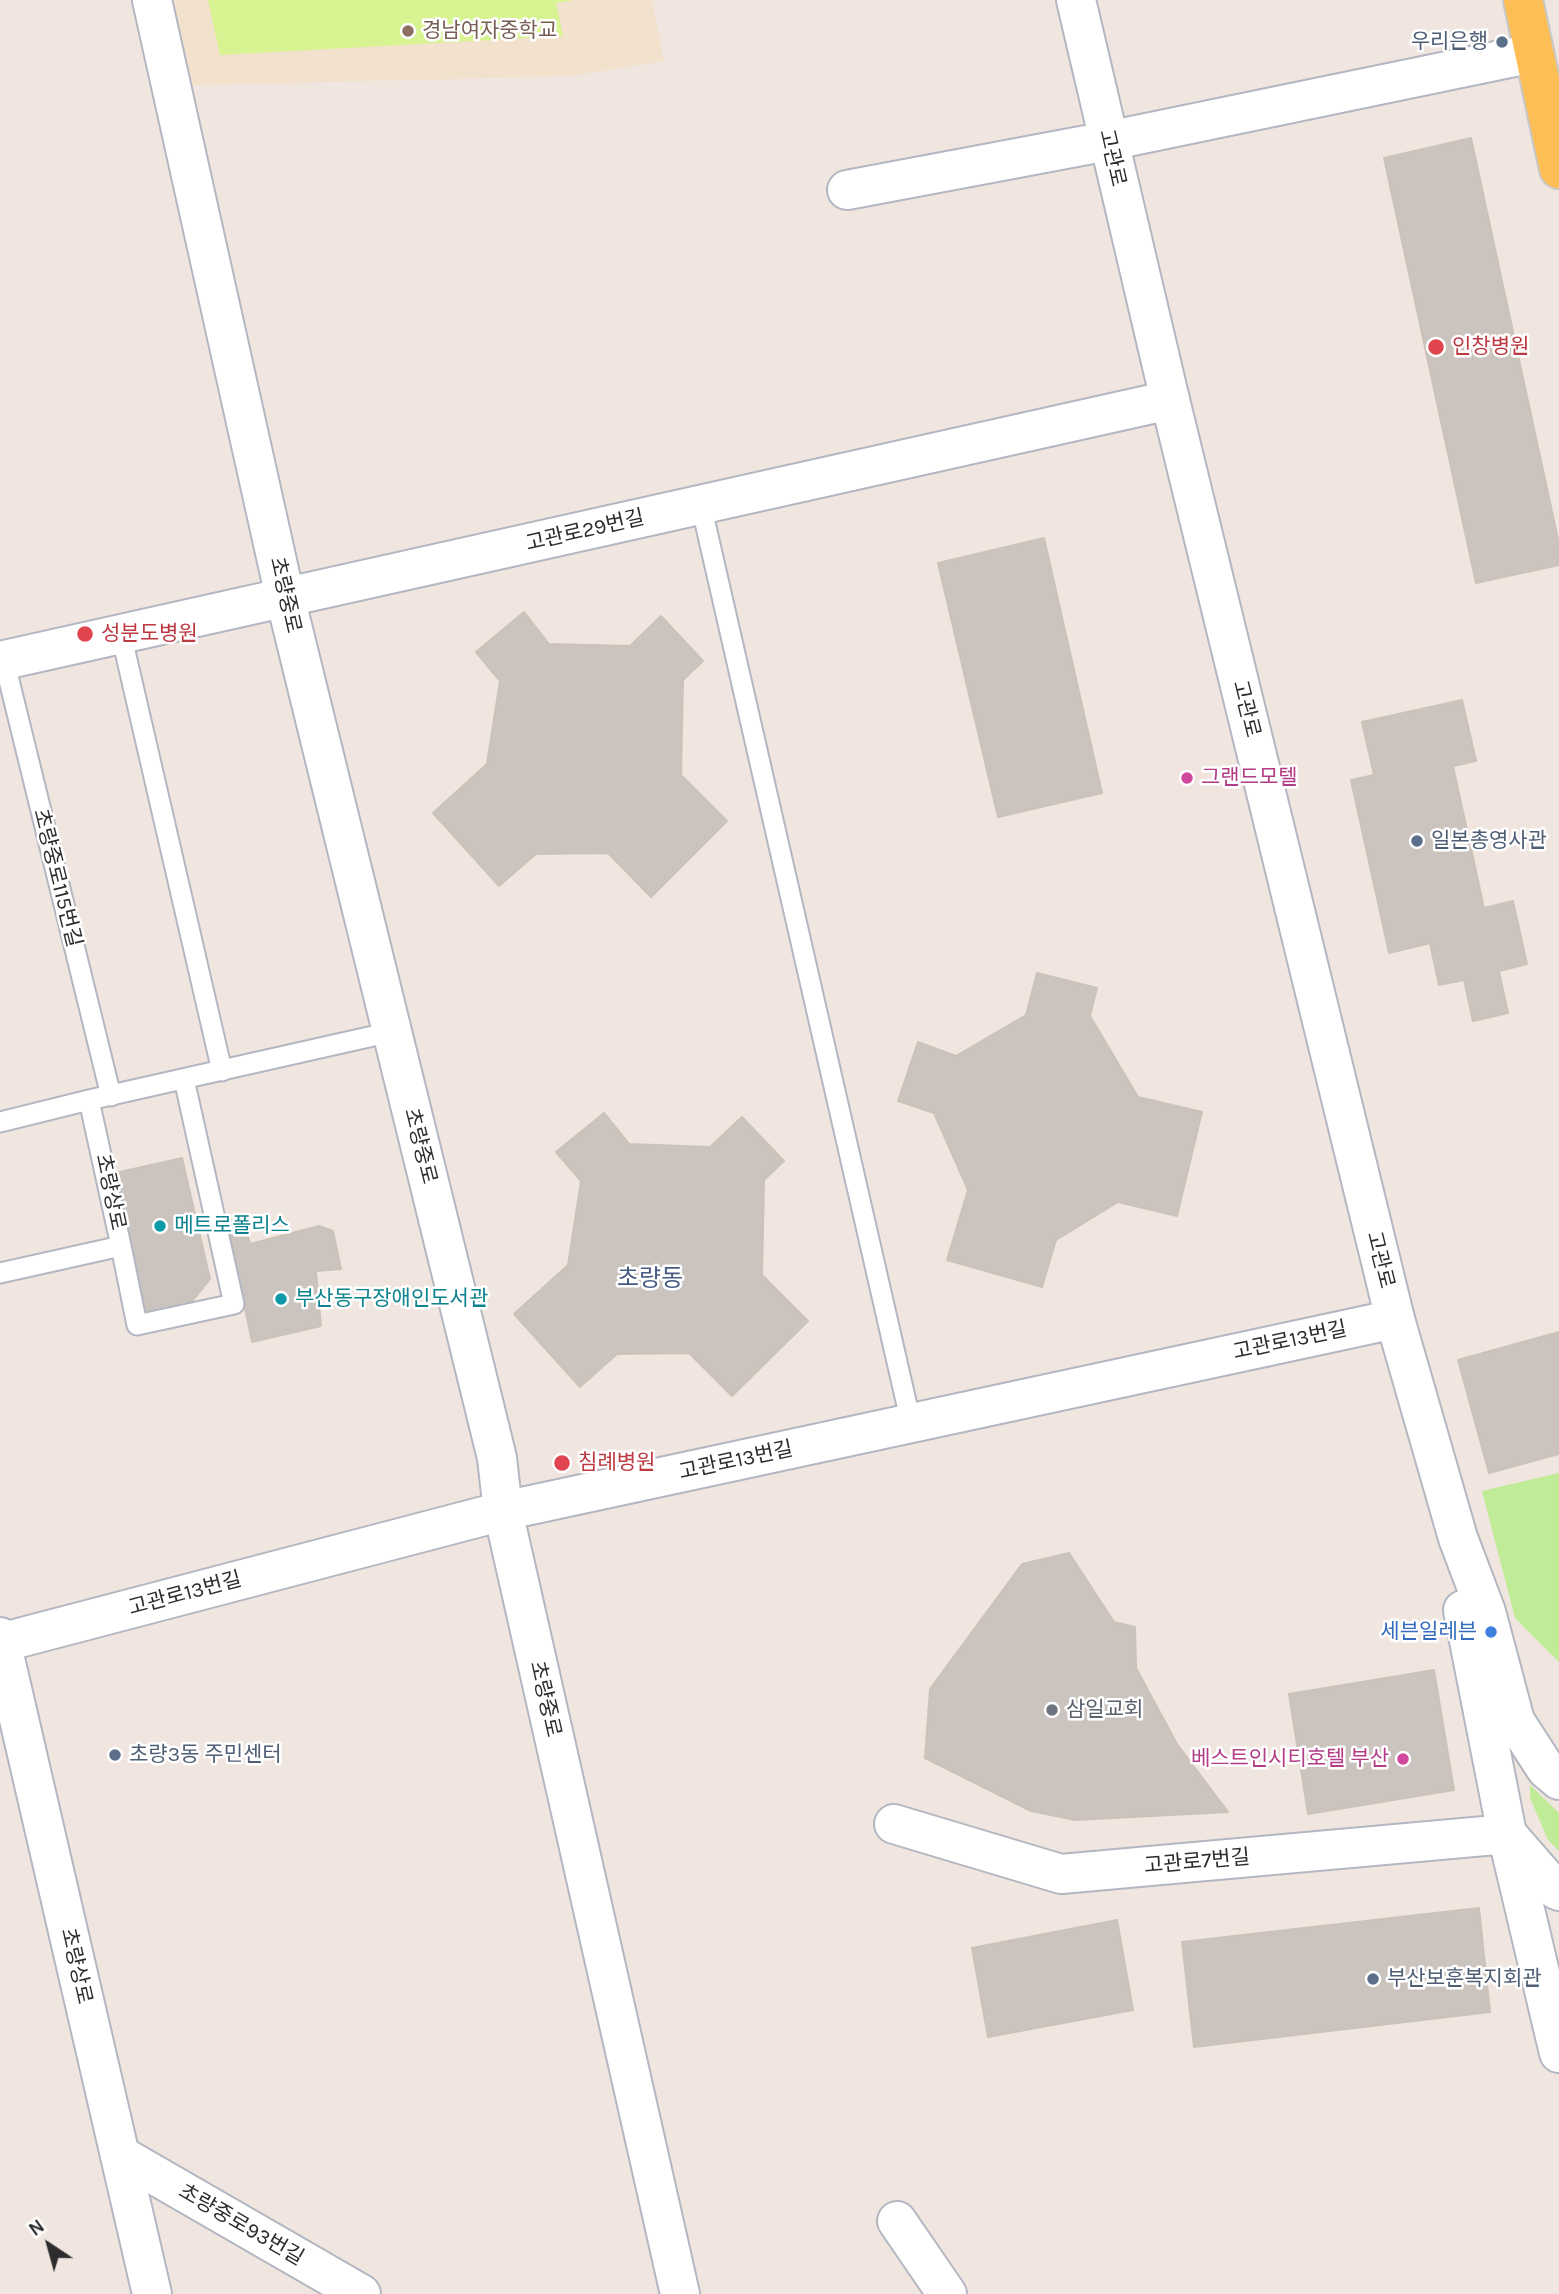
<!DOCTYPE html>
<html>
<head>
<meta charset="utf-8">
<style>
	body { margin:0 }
	#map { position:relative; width:1559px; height:2294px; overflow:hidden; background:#f0e6df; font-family:Karla,sans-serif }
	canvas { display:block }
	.north { position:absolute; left:14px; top:2210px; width:70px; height:70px; -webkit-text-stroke:5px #fff; paint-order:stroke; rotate:324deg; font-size:19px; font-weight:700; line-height:28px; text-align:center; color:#2d2d2d }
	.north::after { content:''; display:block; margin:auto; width:24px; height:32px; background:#2d2d2d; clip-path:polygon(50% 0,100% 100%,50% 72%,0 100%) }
</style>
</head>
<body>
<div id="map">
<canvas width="1559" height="2294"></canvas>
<div class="north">N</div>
</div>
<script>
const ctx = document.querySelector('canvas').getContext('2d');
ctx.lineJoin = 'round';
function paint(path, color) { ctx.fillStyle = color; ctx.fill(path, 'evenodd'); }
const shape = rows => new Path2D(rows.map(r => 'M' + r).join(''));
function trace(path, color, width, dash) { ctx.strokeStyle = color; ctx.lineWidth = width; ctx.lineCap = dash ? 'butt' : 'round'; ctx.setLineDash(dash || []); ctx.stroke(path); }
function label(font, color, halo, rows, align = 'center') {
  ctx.font = font + ' Karla,"Noto Sans KR",sans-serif'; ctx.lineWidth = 5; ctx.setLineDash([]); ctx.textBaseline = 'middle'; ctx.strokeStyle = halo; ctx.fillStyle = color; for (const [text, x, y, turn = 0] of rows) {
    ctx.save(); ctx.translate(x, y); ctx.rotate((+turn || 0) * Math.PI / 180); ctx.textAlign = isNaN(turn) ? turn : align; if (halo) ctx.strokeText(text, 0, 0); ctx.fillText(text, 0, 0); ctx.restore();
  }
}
const education = shape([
	[150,0,652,0,664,61,571,76,171,86]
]);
const green = shape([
	[1559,1473,1559,1662,1515,1618,1482,1491],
	[1530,1785,1559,1813,1559,1851,1548,1840,1530,1798]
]);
const pitch = shape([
	[208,0,574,0,556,3,563,36,220,55]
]);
const building = shape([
	[1471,138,1559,544,1559,565,1476,583,1384,158,1471,138],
	[1044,538,1102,793,998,817,938,563,1044,538],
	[524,612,549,644,630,646,661,616,703,661,683,680,681,775,727,821,651,897,608,853,536,854,499,886,433,813,487,764,500,681,476,652,524,612],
	[1462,700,1476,761,1453,766,1484,908,1513,901,1527,964,1499,971,1508,1013,1473,1021,1464,980,1439,985,1430,943,1389,953,1351,780,1374,775,1362,722,1462,700],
	[1037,973,1097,988,1090,1016,1138,1097,1202,1112,1177,1216,1118,1202,1056,1240,1042,1287,947,1260,968,1190,934,1113,898,1101,918,1042,956,1056,1026,1015,1037,973],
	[604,1113,629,1144,710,1147,742,1117,784,1161,764,1180,762,1275,808,1321,732,1396,689,1353,617,1354,580,1387,514,1314,568,1265,581,1181,556,1152,604,1113],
	[182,1158,210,1279,186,1309,144,1318,111,1174,182,1158],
	[242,1215,250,1244,319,1226,333,1231,341,1269,316,1271,321,1326,252,1342,227,1222,242,1215],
	[1559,1332,1559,1454,1489,1473,1458,1360,1559,1332],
	[1069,1553,1114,1622,1135,1627,1136,1668,1177,1744,1228,1812,1075,1820,1031,1811,925,1758,930,1689,1022,1564,1069,1553],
	[1434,1670,1454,1790,1308,1814,1289,1694,1434,1670],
	[1479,1908,1490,2012,1194,2047,1182,1942,1479,1908],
	[1117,1920,1133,2010,988,2037,972,1948,1117,1920]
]);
const service = shape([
	[701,505,911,1423],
	[121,634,222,1071],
	[4,660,111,1096],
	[0,1122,89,1100,391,1032],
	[121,1246,137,1325,234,1304,184,1079],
	[0,1273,121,1246,89,1100]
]);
const minor = shape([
	[152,0,285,597,497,1458,503,1511,680,2294],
	[847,190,1108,141,1534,53],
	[0,661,1170,400],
	[0,1643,503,1511,1395,1319],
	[894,1824,1061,1874,1507,1834,1559,2053],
	[120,2155,361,2294],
	[897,2221,947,2294]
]);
const tertiary = shape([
	[0,1637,152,2294]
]);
const secondary = shape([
	[1076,0,1170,400,1395,1319,1458,1538,1486,1612,1515,1721,1546,1769,1559,1780],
	[1463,1610,1507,1834,1555,1889,1559,1891]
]);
const primary = shape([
	[1523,0,1559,169]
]);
const markers = [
	[408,31,7,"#8d6e63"],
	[1502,42,7,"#5c6f8a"],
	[1436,347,9,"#e0444e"],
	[85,634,9,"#e0444e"],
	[1187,778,7,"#d1479c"],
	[1417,841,7,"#5c6f8a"],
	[160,1226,7,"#0f9aa8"],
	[281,1299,7,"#0f9aa8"],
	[562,1463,9,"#e0444e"],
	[1491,1632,7,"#3f7fe0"],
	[1052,1710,7,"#6b7280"],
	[115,1755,7,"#5c6f8a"],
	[1403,1759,7,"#d1479c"],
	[1373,1979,7,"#5c6f8a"]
];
const educationNames = [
	["경남여자중학교",422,31]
];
const serviceNames = [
	["우리은행",1488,42,"right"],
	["일본총영사관",1431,841],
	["초량3동 주민센터",129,1755],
	["부산보훈복지회관",1387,1979]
];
const streetNames = [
	["고관로",1112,158,77],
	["고관로29번길",585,531,-13],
	["초량중로",285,595,77],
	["고관로",1246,709,76],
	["초량중로115번길",57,878,76],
	["초량중로",420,1146,76],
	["초량상로",110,1192,78],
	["고관로",1380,1260,76],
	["고관로13번길",1290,1341,-12],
	["고관로13번길",736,1461,-12],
	["고관로13번길",185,1594,-15],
	["초량중로",545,1699,77],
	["고관로7번길",1197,1862,-5],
	["초량상로",76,1966,77],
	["초량중로93번길",241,2225,30]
];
const healthNames = [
	["인창병원",1452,347],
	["성분도병원",101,634],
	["침례병원",578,1463]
];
const hotelNames = [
	["그랜드모텔",1201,778],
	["베스트인시티호텔 부산",1389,1759,"right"]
];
const cultureNames = [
	["메트로폴리스",174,1226],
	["부산동구장애인도서관",295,1299]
];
const shopNames = [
	["세븐일레븐",1477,1632]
];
const worshipNames = [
	["삼일교회",1066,1710]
];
const quarterNames = [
	["초량동",650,1279]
];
paint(education, '#f2e1cd');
paint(green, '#c0eb97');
paint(pitch, '#d8f392');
paint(building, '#cbc3be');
trace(building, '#ccc2b8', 2);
trace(service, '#b3b7c2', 23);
trace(minor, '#b3b7c2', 42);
trace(tertiary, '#b3b7c2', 42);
trace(secondary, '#b3b7c2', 42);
trace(primary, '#c8c8c8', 42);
trace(service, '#fff', 19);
trace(minor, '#fff', 38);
trace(tertiary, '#fff', 38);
trace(secondary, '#fff', 38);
trace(primary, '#febe56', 38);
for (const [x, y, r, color] of markers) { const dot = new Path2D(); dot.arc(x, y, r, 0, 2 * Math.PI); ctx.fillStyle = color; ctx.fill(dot); trace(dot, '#fff', 2.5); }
label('21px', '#785e54', '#fff', educationNames, 'left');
label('21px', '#4e5e75', '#fff', serviceNames, 'left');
label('21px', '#2d2d2d', '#fff', streetNames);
label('21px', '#be3a42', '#fff', healthNames, 'left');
label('21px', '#b23c85', '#fff', hotelNames, 'left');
label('21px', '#0d838f', '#fff', cultureNames, 'left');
label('21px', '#366cbe', '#fff', shopNames, 'right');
label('21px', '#5b616d', '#fff', worshipNames, 'left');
label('24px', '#485c83', '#fff', quarterNames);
</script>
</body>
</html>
